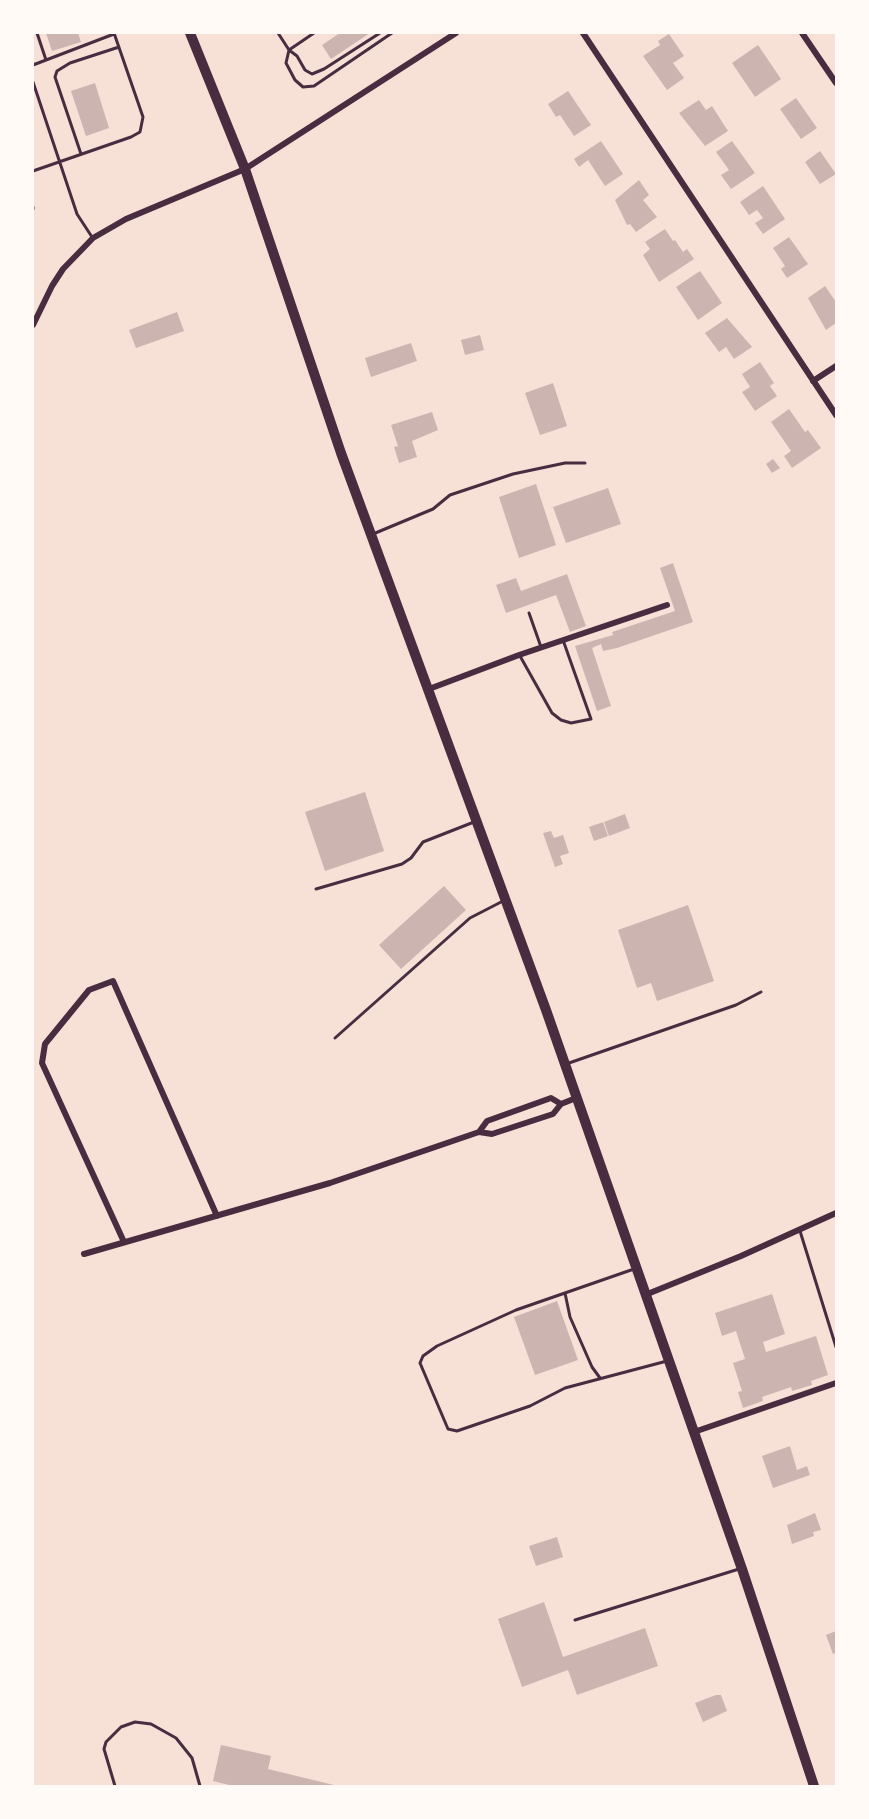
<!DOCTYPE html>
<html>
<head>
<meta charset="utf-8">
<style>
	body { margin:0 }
	#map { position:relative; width:869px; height:1819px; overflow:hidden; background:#f7e1d7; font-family:Lato,sans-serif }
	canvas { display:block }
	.frame { position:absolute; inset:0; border:34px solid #fffaf5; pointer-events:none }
</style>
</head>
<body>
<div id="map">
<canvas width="869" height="1819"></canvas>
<div class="frame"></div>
</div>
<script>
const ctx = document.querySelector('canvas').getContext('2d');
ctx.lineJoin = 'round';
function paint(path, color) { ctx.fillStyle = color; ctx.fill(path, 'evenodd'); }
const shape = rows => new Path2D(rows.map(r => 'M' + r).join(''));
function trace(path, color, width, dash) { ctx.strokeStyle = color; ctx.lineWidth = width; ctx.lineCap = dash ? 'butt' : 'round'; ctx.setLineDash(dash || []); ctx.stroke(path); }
const building = shape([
	[46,33,78,33,81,42,52,51],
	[340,33,370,33,331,59,322,45],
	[669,34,684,56,673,63,684,78,667,90,643,56,660,45,658,41],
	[758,45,781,79,755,97,732,63],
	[95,83,109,128,86,136,71,91],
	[568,91,591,125,574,136,560,115,556,117,548,104],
	[796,98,817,128,801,139,780,109],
	[699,100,706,110,712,106,728,131,705,146,679,113],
	[601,141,623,174,605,186,588,160,579,167,574,159],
	[732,141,755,173,731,189,721,175,729,170,716,152],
	[820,151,836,174,820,184,805,162],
	[639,180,649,195,643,200,657,217,636,232,630,224,627,225,615,200],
	[763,186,785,219,763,234,755,223,763,218,757,210,749,215,740,202],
	[665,229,673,241,675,240,683,252,687,249,694,259,659,282,643,255,650,249,645,242],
	[789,237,808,264,787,278,781,269,785,266,773,248],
	[700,271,722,303,698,320,676,287],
	[825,286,836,302,836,323,826,330,808,298],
	[177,312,184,331,136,348,129,330],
	[727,318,752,347,734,359,726,347,719,352,705,333],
	[480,335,484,350,465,355,461,340],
	[411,343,417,361,371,377,365,358],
	[760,362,774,383,770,386,777,396,755,411,742,392,750,387,742,374],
	[553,383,567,426,540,435,525,393],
	[789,409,805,432,808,430,821,448,792,468,784,456,791,451,771,422],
	[432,412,438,430,412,441,417,457,399,463,394,447,398,446,391,425],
	[773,459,780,468,772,473,766,464],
	[536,484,556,545,519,558,499,497],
	[608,488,621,524,566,543,553,507],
	[673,563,693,622,617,648,603,651,601,644,592,648,611,706,597,711,575,646,613,635,612,632,675,611,660,568],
	[567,574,586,626,570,632,556,595,506,613,496,585,516,578,521,591],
	[365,792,384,851,325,871,305,812],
	[625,814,630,828,609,836,604,822],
	[603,822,608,836,594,841,589,827],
	[551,831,554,838,563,835,569,853,560,856,563,864,555,867,543,833],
	[444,886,466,910,401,969,379,945],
	[688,905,714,981,657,1001,651,983,637,988,618,930],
	[772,1294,785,1334,763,1342,766,1352,816,1336,828,1375,811,1381,812,1385,792,1391,791,1387,762,1397,763,1401,743,1408,738,1392,742,1391,733,1363,745,1359,736,1331,722,1336,715,1313],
	[557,1301,578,1360,535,1375,514,1317],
	[790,1446,797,1470,807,1466,810,1475,773,1488,762,1456],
	[815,1513,821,1530,813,1532,814,1536,792,1544,787,1525],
	[557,1537,563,1557,536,1566,529,1546],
	[544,1602,563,1657,645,1628,658,1666,577,1695,568,1670,522,1687,498,1619],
	[836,1631,836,1653,833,1654,826,1635],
	[716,1695,721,1695,727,1711,703,1722,695,1703],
	[221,1745,271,1756,268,1769,338,1786,233,1786,213,1781]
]);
const service = shape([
	[37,33,46,60],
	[278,33,289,50,286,63,295,80,303,87,314,86,392,33],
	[314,33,289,50,297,56,305,70,312,74,324,69,380,33],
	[33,65,114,34],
	[33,82,77,214,92,237],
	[81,154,55,77,57,71,70,63,119,47],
	[33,171,131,137,140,132,143,117,114,33],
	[33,207,33,209],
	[373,534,433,509,450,495,513,474,565,463,585,463],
	[529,613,541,647],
	[520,656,552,713,561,720,571,723,591,719,563,640],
	[316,889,402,864,411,858,423,842,474,822],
	[335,1038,470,918,503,901],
	[569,1063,736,1005,761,992],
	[800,1231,836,1347],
	[634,1269,516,1310,437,1346,423,1356,420,1363,448,1429,457,1431,530,1406,565,1388,667,1361],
	[565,1293,570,1317,592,1367,600,1378],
	[575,1620,739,1569],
	[115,1786,104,1749,106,1742,121,1727,135,1722,151,1724,176,1738,192,1758,200,1786]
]);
const minor = shape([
	[583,33,836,415],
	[802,33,836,83],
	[33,325,52,286,63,269,93,238,126,219,245,169,456,33],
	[813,381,836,366],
	[429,689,519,655,667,605],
	[561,1104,551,1098,487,1121,479,1132,492,1134,553,1114,561,1104,576,1098],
	[124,1242,42,1063,45,1044,89,990,113,981,217,1216],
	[84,1254,330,1183,479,1132],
	[645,1295,741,1256,836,1213],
	[694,1432,836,1383]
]);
const trunk = shape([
	[190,33,245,169,341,453,546,1010,742,1569,814,1786]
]);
paint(building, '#ccb4b1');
trace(service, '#4a2c40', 3);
trace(minor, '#4a2c40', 6);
trace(trunk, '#4a2c40', 10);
</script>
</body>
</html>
